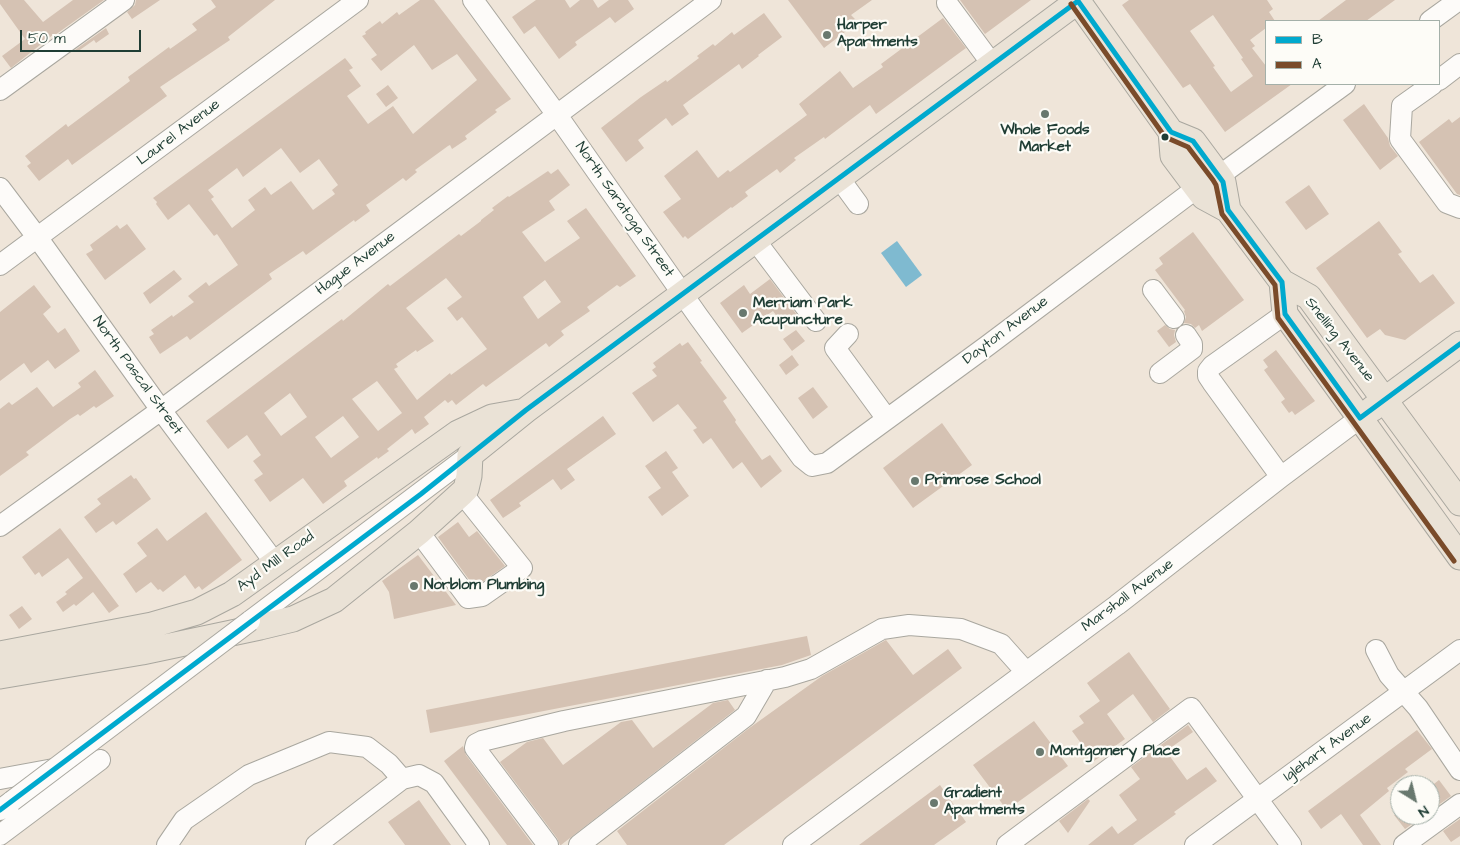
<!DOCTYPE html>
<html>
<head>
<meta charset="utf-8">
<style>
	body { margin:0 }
	#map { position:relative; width:1460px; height:845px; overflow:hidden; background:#efe5d9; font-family:"Architects Daughter",sans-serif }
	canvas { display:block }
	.legend { position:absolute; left:1265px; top:20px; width:175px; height:65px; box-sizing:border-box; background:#fdfcf7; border:1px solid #a4b0a9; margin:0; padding:6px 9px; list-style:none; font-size:15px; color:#1f3d34 }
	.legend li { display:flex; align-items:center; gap:10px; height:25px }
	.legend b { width:25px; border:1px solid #a4b0a9 }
	.north { position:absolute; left:1390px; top:775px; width:50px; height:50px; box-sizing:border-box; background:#fdfcf7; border:1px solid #a4b0a9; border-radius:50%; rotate:144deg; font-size:14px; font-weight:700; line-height:20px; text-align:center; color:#1f3d34 }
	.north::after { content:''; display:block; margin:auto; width:18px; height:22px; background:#68786e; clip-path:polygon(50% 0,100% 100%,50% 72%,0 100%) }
	.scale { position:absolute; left:20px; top:30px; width:121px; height:22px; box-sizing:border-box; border:2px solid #1f3d34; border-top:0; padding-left:6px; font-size:15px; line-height:18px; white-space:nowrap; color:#1f3d34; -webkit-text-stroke:4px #fdfcf7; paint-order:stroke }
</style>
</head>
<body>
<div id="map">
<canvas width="1460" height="845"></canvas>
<ul class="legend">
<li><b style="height:6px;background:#00a9ce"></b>B</li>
<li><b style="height:6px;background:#7a4b2a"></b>A</li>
</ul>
<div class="north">N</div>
<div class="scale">50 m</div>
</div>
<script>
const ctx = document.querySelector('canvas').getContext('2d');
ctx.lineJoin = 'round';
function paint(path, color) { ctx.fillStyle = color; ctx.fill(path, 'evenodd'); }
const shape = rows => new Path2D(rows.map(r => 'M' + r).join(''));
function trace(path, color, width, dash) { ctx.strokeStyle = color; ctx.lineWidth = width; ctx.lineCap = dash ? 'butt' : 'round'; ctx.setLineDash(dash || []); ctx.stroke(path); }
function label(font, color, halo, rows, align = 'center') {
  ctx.font = font + ' "Architects Daughter",sans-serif'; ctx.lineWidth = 4.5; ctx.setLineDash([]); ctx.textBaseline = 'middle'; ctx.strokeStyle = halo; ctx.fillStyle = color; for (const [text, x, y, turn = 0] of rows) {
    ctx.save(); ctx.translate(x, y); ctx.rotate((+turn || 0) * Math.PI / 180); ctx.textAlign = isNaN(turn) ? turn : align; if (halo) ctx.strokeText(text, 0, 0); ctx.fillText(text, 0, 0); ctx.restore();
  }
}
const water = shape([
	[897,241,922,275,906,287,881,253]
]);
const building = shape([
	[0,0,24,0,43,22,73,0,104,0,55,35,54,34,11,68,2,56,25,39,0,4],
	[136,0,160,0,132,19,127,12,135,5],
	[211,0,275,0,228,37,230,40,160,87,167,96,72,165,68,159,39,181,27,166,31,163,25,156,66,124,68,127,130,81,128,77,169,47,170,49,197,30,192,24,216,7],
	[420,0,434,0,511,99,495,110,497,112,465,136,467,139,452,149,450,145,448,146,415,170,417,172,406,181,403,178,369,203,366,205,370,211,355,222,354,220,306,255,303,251,269,274,272,279,190,340,187,336,160,354,149,337,154,334,151,330,172,315,173,317,194,302,188,296,206,282,209,286,238,265,217,234,214,236,189,204,168,220,156,204,157,202,153,198,345,58,353,68,349,70,361,86,347,96,368,124,393,106,413,134,477,80,457,54,432,70,414,45,381,71,371,59,377,55,362,36,366,34,365,32,380,21,382,24,397,12,399,15],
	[281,148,300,173,319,159,338,185,332,190,335,194,313,210,291,181,271,195,265,187,248,200,255,210,232,228,211,199,214,197,208,190,237,168,243,177],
	[536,0,565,0,570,8,580,0,593,0,598,8,609,0,628,0,634,9,615,23,610,17,575,42,577,45,559,59,535,26,524,34,512,17],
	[788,0,872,0,851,15,858,22,824,48],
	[960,0,1031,0,985,34],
	[1129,0,1267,0,1273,9,1269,12,1275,21,1266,21,1266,28,1250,40,1255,46,1252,48,1266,66,1266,84,1292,84,1225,132,1190,84,1183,88,1158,54,1122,5],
	[1213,15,1243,58,1241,59,1253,76,1231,92,1213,67,1215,66,1190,31],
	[1346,0,1395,0,1366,21,1318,21],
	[764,13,782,37,758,55,759,56,742,69,739,64,683,105,689,114,672,126,666,118,638,140,644,148,626,162,601,128,641,97,666,80,667,82,699,58,697,56,713,44,715,46,732,32,734,35],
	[943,18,966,48,876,114,870,105,825,139,824,137,794,158,796,160,780,173,777,169,745,192,748,196,732,208,731,207,688,239,685,236,683,238,663,212,681,199,664,176,697,150,718,178,728,170,730,172,807,115,799,104,840,71,853,88,883,67,881,64],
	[106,28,109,34,96,43,94,40,77,52,75,50],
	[388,85,398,98,386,107,376,94],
	[1364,104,1388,138,1390,146,1398,156,1380,170,1343,120],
	[1460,117,1460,195,1457,194,1419,142,1449,119,1452,123],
	[558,169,570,185,549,201,555,210,522,232,545,262,580,238,567,221,586,208,636,276,620,287,617,285,587,307,590,311,561,331,564,335,549,347,546,343,486,387,483,384,456,405,452,400,448,403,445,400,424,417,429,424,415,434,412,429,387,449,389,451,378,459,377,457,344,481,347,486,323,504,303,478,270,502,254,480,263,474,253,461,261,455,247,435,228,449,206,421,342,319,343,321,388,284,390,286,459,234,461,236,481,221,481,220,494,210,492,208,508,196,509,197,548,171,551,174],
	[446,278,462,297,447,308,457,321,462,317,487,349,451,375,450,373,417,400,394,369,398,367,396,364,416,350,417,352,434,341,406,308],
	[545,280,561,302,538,319,523,297],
	[377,381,402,413,378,431,352,399],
	[290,393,307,417,281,436,264,413],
	[343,416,359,437,331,458,315,437],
	[1309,185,1329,214,1306,230,1285,202],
	[1379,221,1402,252,1398,254,1420,283,1433,274,1455,303,1405,340,1385,335,1380,329,1367,338,1316,268],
	[127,224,146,249,105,280,86,254,93,250,90,245,117,225,120,229],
	[1193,232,1244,300,1202,331,1199,325,1195,328,1191,324,1184,323,1186,317,1184,311,1185,310,1155,270,1163,264,1159,258],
	[174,270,182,279,150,304,143,293],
	[770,279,797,315,784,326,773,311,742,333,720,303,744,285,750,294],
	[34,285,51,307,43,314,58,333,65,328,80,351,55,369,48,360,31,373,24,363,0,381,0,312],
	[1165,325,1170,329,1175,330,1174,335,1176,342,1169,347,1157,331],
	[796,330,805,341,792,351,783,339],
	[688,342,702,361,700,362,727,398,723,401,736,420,735,422,762,460,770,455,782,471,761,488,742,462,733,469,711,438,703,444,693,430,697,428,678,404,653,422,632,393,657,376,652,370,656,367,653,363,680,343,682,346],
	[1276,350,1315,401,1295,415,1292,411,1289,413,1281,402,1285,399,1264,370,1268,367,1263,360],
	[792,355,799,365,786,375,779,365],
	[95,370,114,396,96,408,94,406,80,416,78,414,70,419,26,452,29,455,0,476,0,409,9,402,12,405,37,387,53,407,81,387,78,383],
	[813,387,828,407,813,419,798,398],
	[603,416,616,434,567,469,575,480,561,490,553,479,519,503,521,506,503,518,490,500],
	[942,423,972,465,913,508,883,468],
	[666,451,678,468,672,472,689,496,662,516,648,497,661,488,645,466],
	[131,475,134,479,136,478,151,499,116,525,113,521,96,533,84,517,101,504,97,499],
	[206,512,242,560,202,590,199,586,195,589,185,575,163,592,160,589,158,590,151,582,136,593,123,574,147,556,137,543,157,528,167,541],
	[458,522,469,537,477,531,505,566,478,585,473,585,438,537],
	[60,528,119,606,109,613,93,592,76,606,74,604,63,612,56,602,67,594,65,592,83,578,68,558,42,577,39,572,35,575,22,557],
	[418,555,456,605,394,619,389,592,382,581],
	[22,606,32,619,19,629,9,615],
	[807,636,811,655,782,665,430,733,426,710],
	[886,640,913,675,948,649,962,668,724,845,627,845,617,831,748,729,822,676],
	[1129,652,1170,709,1153,722,1133,694,1107,714,1125,739,1094,761,1072,731,1084,723,1079,716,1100,701,1087,683],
	[728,700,735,710,561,845,560,845,557,838,500,762,527,742,543,738,563,765,621,722,632,720,653,748,713,703],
	[1034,721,1068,766,1007,810,973,765],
	[1188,725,1193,732,1166,751,1187,780,1206,767,1217,781,1174,812,1176,814,1133,845,1088,845,1112,826,1118,834,1137,820,1119,795,1140,779,1131,767],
	[1417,730,1432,749,1405,769,1408,772,1387,788,1389,791,1360,815,1381,845,1363,845,1341,814,1321,829,1308,811],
	[463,746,466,755,533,845,507,845,444,761],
	[1439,780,1451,796,1430,811,1430,787],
	[940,785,966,822,934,845,859,845],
	[1088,799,1090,801,1068,833,1059,821],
	[419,800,443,834,451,845,405,845,388,822],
	[1394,815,1425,815,1405,829],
	[1460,819,1460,836,1451,842,1443,831]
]);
const minor = shape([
	[473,0,557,115,698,316,802,458,812,466,827,463,987,346,1197,188],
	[947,3,992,64],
	[1430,21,1459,0],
	[1439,80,1460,64],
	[1433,84,1402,106,1400,139,1447,203,1460,208],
	[0,90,124,0],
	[1219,176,1345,84],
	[839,178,858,204],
	[0,188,37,237,161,410,275,563],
	[755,240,816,321],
	[0,265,358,0],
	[1153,290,1174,318],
	[848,334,835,348,887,419],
	[1160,373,1192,349,1192,344,1186,335],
	[1281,477,1212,382,1208,376,1208,371,1212,366,1285,314],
	[0,526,161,410,711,0],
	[419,532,468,598,482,596,522,568,462,493],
	[250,621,470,455],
	[1376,650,1389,675,1418,708,1460,770],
	[0,779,59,768],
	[0,810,12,801],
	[0,835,100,760],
	[167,845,184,820,249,775,329,742,367,747,389,764,402,779],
	[316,845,402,779,419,775,434,783,479,845],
	[548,845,475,748,476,744,482,741,564,721,785,677,811,669,882,629,909,625,961,629,1001,644,1026,672],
	[579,845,746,716,767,680],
	[793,845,1117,605,1281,477,1360,418],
	[1007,845,1191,708,1291,845],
	[1195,845,1460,650],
	[1404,845,1460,804]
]);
const major = shape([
	[1077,0,1171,132,1173,156,1197,188,1204,197,1228,210,1282,282,1309,297,1460,503],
	[1171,132,1193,141,1219,176,1223,182,1228,210],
	[1282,282,1285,314,1460,557],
	[1372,409,1460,344],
	[0,654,152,625,197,612,232,594,458,433,492,417,520,412],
	[0,676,142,652,260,627,293,619,334,600,419,532,462,493,466,489,469,476,470,455,526,410,1078,1]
]);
const minorBridge = shape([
	[12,801,250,621]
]);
const bus1 = shape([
	[1078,1,1171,132,1193,141,1223,182,1228,210,1282,282,1285,314,1360,418,1460,344],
	[0,810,421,494,526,410,1078,1]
]);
const bus2 = shape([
	[1071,4,1165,137,1188,147,1213,180,1216,185,1222,214,1275,285,1278,318,1454,561]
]);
const markers = [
	[827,35,5,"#68786e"],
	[1045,114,5,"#68786e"],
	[1165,137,4.5,"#1f3d34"],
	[743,313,5,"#68786e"],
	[915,481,5,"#68786e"],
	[414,586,5,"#68786e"],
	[1040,752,5,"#68786e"],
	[934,803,5,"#68786e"]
];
const poiNames = [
	["Harper",837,26],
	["Apartments",837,43],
	["Whole Foods",1045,131,"center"],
	["Market",1045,148,"center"],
	["Merriam Park",753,304],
	["Acupuncture",753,321],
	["Primrose School",925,481],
	["Norblom Plumbing",424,586],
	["Montgomery Place",1050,752],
	["Gradient",944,794],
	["Apartments",944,811]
];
const streetNames = [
	["Laurel Avenue",179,133,-37],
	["North Saratoga Street",624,210,55],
	["Hague Avenue",356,264,-37],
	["Dayton Avenue",1006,331,-37],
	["Snelling Avenue",1339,340,52],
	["North Pascal Street",137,376,54],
	["Ayd Mill Road",276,562,-36],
	["Marshall Avenue",1128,596,-37],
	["Iglehart Avenue",1328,748,-36]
];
paint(water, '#7fbad0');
paint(building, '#d5c2b3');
trace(minor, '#a9a79f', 22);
trace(major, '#a9a79f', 27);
trace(minor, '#fdfbf9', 20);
trace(major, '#eae2d6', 25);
trace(minorBridge, '#a9a79f', 22, []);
trace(minorBridge, '#fdfbf9', 20);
trace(bus1, '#00a9ce', 5);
trace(bus2, '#7a4b2a', 5);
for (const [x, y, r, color] of markers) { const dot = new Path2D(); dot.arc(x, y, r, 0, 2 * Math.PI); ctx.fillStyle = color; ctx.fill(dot); trace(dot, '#fdfcf7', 2); }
label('bold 15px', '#1f3d34', '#fdfcf7', poiNames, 'left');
label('15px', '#1f3d34', '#fdfcf7', streetNames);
</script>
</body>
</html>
